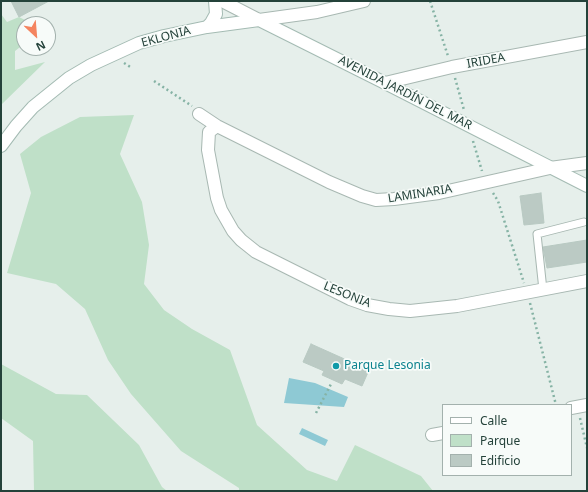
<!DOCTYPE html>
<html>
<head>
<meta charset="utf-8">
<style>
	body { margin:0 }
	#map { position:relative; width:588px; height:492px; overflow:hidden; background:#e6efeb; font-family:"Noto Sans",sans-serif }
	canvas { display:block }
	.frame { position:absolute; inset:0; border:2px solid #24423a; pointer-events:none }
	.legend { position:absolute; left:442px; top:404px; width:130px; height:72px; box-sizing:border-box; background:#f7fbf9; border:1px solid #a3b1ad; margin:0; padding:5px 7px; list-style:none; font-size:12px; color:#24423a }
	.legend li { display:flex; align-items:center; gap:8px; height:20px }
	.legend b { width:20px; border:1px solid #a3b1ad }
	.north { position:absolute; left:16px; top:16px; width:40px; height:40px; box-sizing:border-box; background:#f7fbf9; border:1px solid #a3b1ad; border-radius:50%; rotate:154deg; font-size:11px; font-weight:700; line-height:16px; text-align:center; color:#24423a }
	.north::after { content:''; display:block; margin:auto; width:14px; height:18px; background:#f4845f; clip-path:polygon(50% 0,100% 100%,50% 72%,0 100%) }
</style>
</head>
<body>
<div id="map">
<canvas width="588" height="492"></canvas>
<div class="frame"></div>
<ul class="legend">
<li><b style="height:5px;background:#fff"></b>Calle</li>
<li><b style="height:11px;background:#bfe0c8"></b>Parque</li>
<li><b style="height:11px;background:#bbcac4"></b>Edificio</li>
</ul>
<div class="north">N</div>
</div>
<script>
const ctx = document.querySelector('canvas').getContext('2d');
ctx.lineJoin = 'round';
function paint(path, color) { ctx.fillStyle = color; ctx.fill(path, 'evenodd'); }
const shape = rows => new Path2D(rows.map(r => 'M' + r).join(''));
function trace(path, color, width, dash) { ctx.strokeStyle = color; ctx.lineWidth = width; ctx.lineCap = dash ? 'butt' : 'round'; ctx.setLineDash(dash || []); ctx.stroke(path); }
function label(font, color, halo, rows, align = 'center') {
  ctx.font = font + ' "Noto Sans",sans-serif'; ctx.lineWidth = 3.5; ctx.setLineDash([]); ctx.textBaseline = 'middle'; ctx.strokeStyle = halo; ctx.fillStyle = color; for (const [text, x, y, turn = 0] of rows) {
    ctx.save(); ctx.translate(x, y); ctx.rotate((+turn || 0) * Math.PI / 180); ctx.textAlign = isNaN(turn) ? turn : align; if (halo) ctx.strokeText(text, 0, 0); ctx.fillText(text, 0, 0); ctx.restore();
  }
}
const green = shape([
	[1,14,7,22,19,17,33,24,24,24,24,44,15,51,15,70,45,62,1,105],
	[134,115,120,154,142,202,149,245,144,284,164,310,192,329,230,350,257,425,307,470,337,481,355,445,421,476,433,491,239,491,239,488,181,451,131,394,108,360,85,309,56,284,7,273,31,193,20,154,41,137,80,117],
	[1,364,56,394,87,395,139,445,162,487,167,491,34,491,33,441,1,418]
]);
const water = shape([
	[289,378,315,383,348,397,344,407,284,403],
	[302,428,328,440,325,446,299,434]
]);
const building = shape([
	[11,1,49,1,19,17,11,1],
	[541,193,544,223,524,225,520,196,541,193],
	[587,240,587,262,547,268,543,247,587,240],
	[311,344,369,370,362,386,345,379,342,384,322,375,324,371,303,362,311,344]
]);
const path = shape([
	[430,1,448,56],
	[124,63,132,68],
	[455,78,464,110],
	[154,81,192,106],
	[473,141,482,171],
	[493,193,498,201,524,283],
	[530,303,556,405],
	[316,413,331,384],
	[580,418,587,448]
]);
const lane = shape([
	[543,290,537,234,584,222]
]);
const street = shape([
	[222,1,259,20,317,12,364,1],
	[385,83,452,67,587,42],
	[199,114,217,126,329,182,362,196,376,200,394,199,439,193,550,168,587,163],
	[217,126,209,132,208,150,217,198,221,210,233,231,241,240,256,252,350,299,367,305,389,309,410,311,457,306,587,281],
	[571,408,587,405],
	[432,435,443,433]
]);
const secondary = shape([
	[207,27,211,23,216,14,215,1],
	[1,146,16,126,33,107,69,78,91,65,139,43,164,36,207,27,259,20,385,83,587,186]
]);
const markers = [
	[336,366,4,"#0f9aa8"]
];
const streetNames = [
	["EKLONIA",166,37,-15],
	["IRIDEA",486,61,-10],
	["AVENIDA JARDÍN DEL MAR",405,93,27],
	["LAMINARIA",420,194,-9],
	["LESONIA",347,295,22]
];
const cultureNames = [
	["Parque Lesonia",344,366]
];
paint(green, '#bfe0c8');
paint(water, '#8ec9d4');
paint(building, '#bbcac4');
trace(building, '#b8c9c2', 1);
trace(lane, '#a8b8b2', 9);
trace(street, '#a8b8b2', 14);
trace(secondary, '#a4bbb3', 14);
trace(path, '#86b3a5', 2.5, [2, 3]);
trace(lane, '#fff', 7);
trace(street, '#fff', 12);
trace(secondary, '#fff', 12);
for (const [x, y, r, color] of markers) { const dot = new Path2D(); dot.arc(x, y, r, 0, 2 * Math.PI); ctx.fillStyle = color; ctx.fill(dot); trace(dot, '#f7fbf9', 1.5); }
label('12px', '#24423a', '#f7fbf9', streetNames);
label('12px', '#0d838f', '#f7fbf9', cultureNames, 'left');
</script>
</body>
</html>
